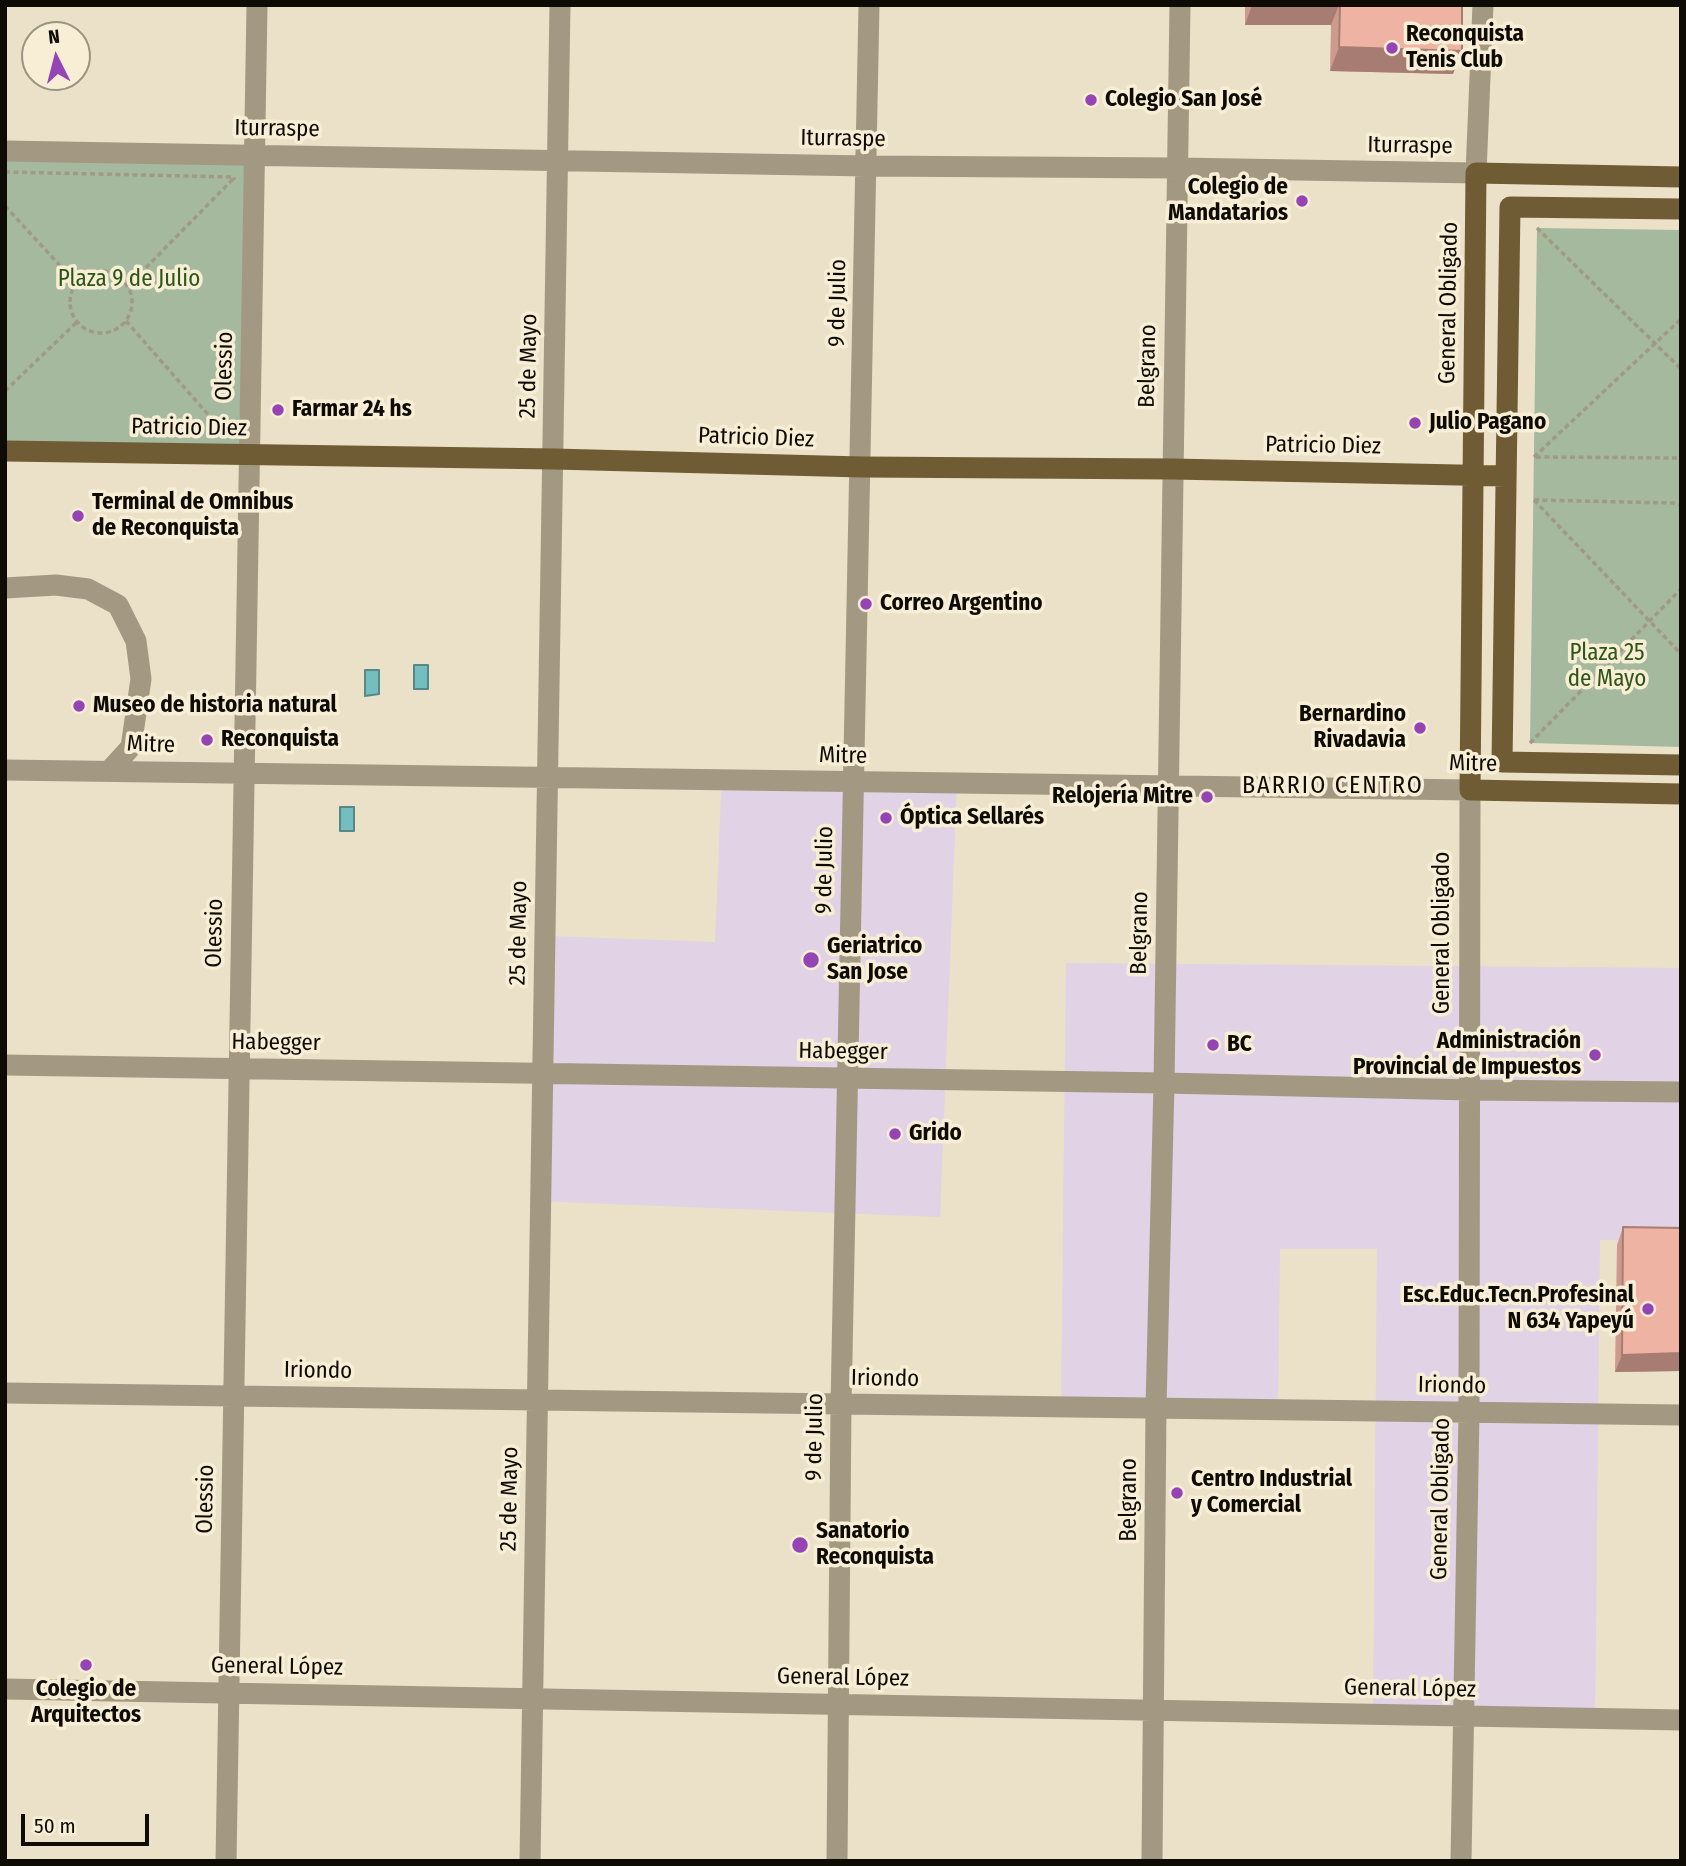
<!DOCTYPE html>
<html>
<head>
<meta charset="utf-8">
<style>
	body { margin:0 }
	#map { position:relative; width:1686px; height:1866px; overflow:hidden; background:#ebe1c8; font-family:"Fira Sans Condensed",sans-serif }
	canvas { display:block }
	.frame { position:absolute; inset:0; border:7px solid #0e0b04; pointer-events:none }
	.north { position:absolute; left:21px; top:21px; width:70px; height:70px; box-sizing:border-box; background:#f8eed5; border:2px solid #9a9381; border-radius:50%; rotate:354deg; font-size:19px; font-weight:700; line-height:28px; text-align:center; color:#0e0b04 }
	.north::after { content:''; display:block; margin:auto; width:24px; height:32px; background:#9444b4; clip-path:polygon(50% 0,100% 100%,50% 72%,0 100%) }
	.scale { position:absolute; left:21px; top:1814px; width:128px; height:32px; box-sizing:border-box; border:4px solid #0e0b04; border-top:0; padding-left:9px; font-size:21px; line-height:24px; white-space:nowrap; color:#0e0b04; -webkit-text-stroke:5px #f8eed5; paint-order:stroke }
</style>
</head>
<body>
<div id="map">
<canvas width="1686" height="1866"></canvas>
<div class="frame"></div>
<div class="north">N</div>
<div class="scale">50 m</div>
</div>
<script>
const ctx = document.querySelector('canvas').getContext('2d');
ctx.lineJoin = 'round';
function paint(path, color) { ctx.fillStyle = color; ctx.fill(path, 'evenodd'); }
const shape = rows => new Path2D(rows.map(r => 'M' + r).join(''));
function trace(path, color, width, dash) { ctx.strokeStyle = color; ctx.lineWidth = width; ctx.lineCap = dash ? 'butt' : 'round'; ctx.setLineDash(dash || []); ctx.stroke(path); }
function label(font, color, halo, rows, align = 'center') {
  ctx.font = font + ' "Fira Sans Condensed",sans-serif'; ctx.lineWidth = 7; ctx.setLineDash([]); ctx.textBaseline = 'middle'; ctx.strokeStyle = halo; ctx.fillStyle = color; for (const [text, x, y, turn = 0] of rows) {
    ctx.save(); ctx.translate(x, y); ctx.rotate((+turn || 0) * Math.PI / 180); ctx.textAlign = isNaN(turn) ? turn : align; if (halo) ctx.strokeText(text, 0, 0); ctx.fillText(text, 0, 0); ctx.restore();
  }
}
const commercial = shape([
	[722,773,957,782,940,1217,535,1201,546,936,715,942],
	[1066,963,1681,968,1681,1241,1600,1240,1595,1724,1373,1722,1377,1249,1280,1249,1278,1409,1061,1407]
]);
const green = shape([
	[5,151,254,155,249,455,5,451],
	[1537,228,1681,230,1681,747,1530,743]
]);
const water = shape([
	[414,665,428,665,428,689,414,689,414,665],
	[365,670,379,670,379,694,365,696,365,670],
	[340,807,354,807,354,831,340,831,340,807]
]);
const path = shape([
	[5,172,234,177,234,180],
	[5,206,77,284],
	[1537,228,1681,369],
	'70 302a31 31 0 1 1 62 0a31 31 0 1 1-62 0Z',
	[128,286,233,179],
	[126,321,226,435],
	[5,391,77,322],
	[1534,457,1681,319],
	[1536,457,1681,458],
	[1534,500,1681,654],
	[1534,500,1673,503,1681,505],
	[1530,743,1681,589]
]);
const minor = shape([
	[5,151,867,166,1178,168,1476,173,1483,5],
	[5,588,56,585,88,589,118,605,136,641,141,679,131,747,110,770],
	[5,770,1470,790,1469,1413,1461,1861],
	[5,1065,1164,1083,1470,1090,1681,1092],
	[5,1393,1681,1415],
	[5,1689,1681,1720],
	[226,1861,257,5],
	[530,1861,560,5],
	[837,1861,841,1405,869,5],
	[1152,1861,1156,1407,1164,1083,1180,5]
]);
const major = shape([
	[1681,177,1476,173,1470,790,1681,794],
	[1681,209,1510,207,1502,762,1681,765],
	[5,451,554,459,862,467,1173,469,1506,476]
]);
const wall = shape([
	[1245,5,1462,5,1453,74,1330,71,1331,25,1245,25],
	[1623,1227,1681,1228,1681,1371,1615,1372,1617,1245]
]);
const shadedWall = shape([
	[1252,5,1339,5,1331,25,1245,25],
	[1339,47,1462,51,1453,74,1330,71],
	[1681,1353,1681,1371,1615,1372,1622,1355]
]);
const building = shape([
	[1340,5,1462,5,1462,51,1339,47,1340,5],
	[1623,1227,1681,1228,1681,1353,1622,1355,1623,1227]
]);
const markers = [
	[1392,48,7,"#9444b4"],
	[1091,100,7,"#9444b4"],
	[1302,201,7,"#9444b4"],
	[278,410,7,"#9444b4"],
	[1415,423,7,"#9444b4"],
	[78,516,7,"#9444b4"],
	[866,604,7,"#9444b4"],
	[79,706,7,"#9444b4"],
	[1420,728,7,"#9444b4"],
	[207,740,7,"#9444b4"],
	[1207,797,7,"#9444b4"],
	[886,818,7,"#9444b4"],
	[811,960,9,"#9444b4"],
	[1213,1045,7,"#9444b4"],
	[1595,1055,7,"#9444b4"],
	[895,1134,7,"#9444b4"],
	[1648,1309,7,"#9444b4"],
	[1177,1493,7,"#9444b4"],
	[800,1545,9,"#9444b4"],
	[86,1665,7,"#9444b4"]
];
const poiNames = [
	["Reconquista",1406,35],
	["Tenis Club",1406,61],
	["Colegio San José",1105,100],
	["Colegio de",1288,188,"right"],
	["Mandatarios",1288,214,"right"],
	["Farmar 24 hs",292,410],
	["Julio Pagano",1429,423],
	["Terminal de Omnibus",92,503],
	["de Reconquista",92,529],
	["Correo Argentino",880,604],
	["Museo de historia natural",93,706],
	["Bernardino",1406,715,"right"],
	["Rivadavia",1406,741,"right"],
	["Reconquista",221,740],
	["Relojería Mitre",1193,797,"right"],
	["Óptica Sellarés",900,818],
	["Geriatrico",827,947],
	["San Jose",827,973],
	["Administración",1581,1042,"right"],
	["Provincial de Impuestos",1581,1068,"right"],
	["BC",1227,1045],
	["Grido",909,1134],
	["Esc.Educ.Tecn.Profesinal",1634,1296,"right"],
	["N 634 Yapeyú",1634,1322,"right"],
	["Centro Industrial",1191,1480],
	["y Comercial",1191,1506],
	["Sanatorio",816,1532],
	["Reconquista",816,1558],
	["Colegio de",86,1690,"center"],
	["Arquitectos",86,1716,"center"]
];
const streetNames = [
	["Iturraspe",277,129,1],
	["Iturraspe",843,139,1],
	["Iturraspe",1410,146,1],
	["9 de Julio",838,303,-89],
	["General Obligado",1449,303,-89],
	["Olessio",225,366,-89],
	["25 de Mayo",529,366,-89],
	["Belgrano",1148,366,-89],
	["Patricio Diez",189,428,1],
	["Patricio Diez",756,438,2],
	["Patricio Diez",1323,446,1],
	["Mitre",151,745,2],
	["Mitre",843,756,1],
	["Mitre",1473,764,1],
	["9 de Julio",825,870,-89],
	["Olessio",215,933,-89],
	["25 de Mayo",519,933,-89],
	["Belgrano",1140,933,-89],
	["General Obligado",1443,933,-90],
	["Habegger",276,1043,1],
	["Habegger",843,1052,1],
	["Iriondo",318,1371,1],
	["Iriondo",885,1379,1],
	["Iriondo",1452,1386,1],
	["9 de Julio",815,1437,-89],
	["Olessio",206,1499,-89],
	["25 de Mayo",510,1499,-89],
	["General Obligado",1441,1499,-89],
	["Belgrano",1130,1500,-90],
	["General López",277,1667,1],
	["General López",843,1678,1],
	["General López",1410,1689,1]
];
const parkNames = [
	["Plaza 9 de Julio",129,280],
	["Plaza 25",1607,654],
	["de Mayo",1607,680]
];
const neighbourhoodNames = [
	["BARRIO CENTRO",1333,786]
];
paint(commercial, '#e1d2e5');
paint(green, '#a4b99d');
paint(water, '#75bec0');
trace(water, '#568888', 2);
trace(path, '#a09986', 3.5, [5, 3.5]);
trace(minor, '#a39983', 21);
trace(major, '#6f5c34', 21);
paint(wall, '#ce9a8d');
paint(shadedWall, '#a77d73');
paint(building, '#efb3a4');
trace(building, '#a77d73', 2);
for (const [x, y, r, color] of markers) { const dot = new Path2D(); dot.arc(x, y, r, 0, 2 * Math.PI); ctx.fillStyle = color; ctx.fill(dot); trace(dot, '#f8eed5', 2.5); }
label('bold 23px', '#0e0b04', '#f8eed5', poiNames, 'left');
label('23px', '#0e0b04', '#f8eed5', streetNames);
label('23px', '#2c5618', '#f8eed5', parkNames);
ctx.letterSpacing = '2px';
label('24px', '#0e0b04', '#f8eed5', neighbourhoodNames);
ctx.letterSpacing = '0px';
</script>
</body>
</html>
